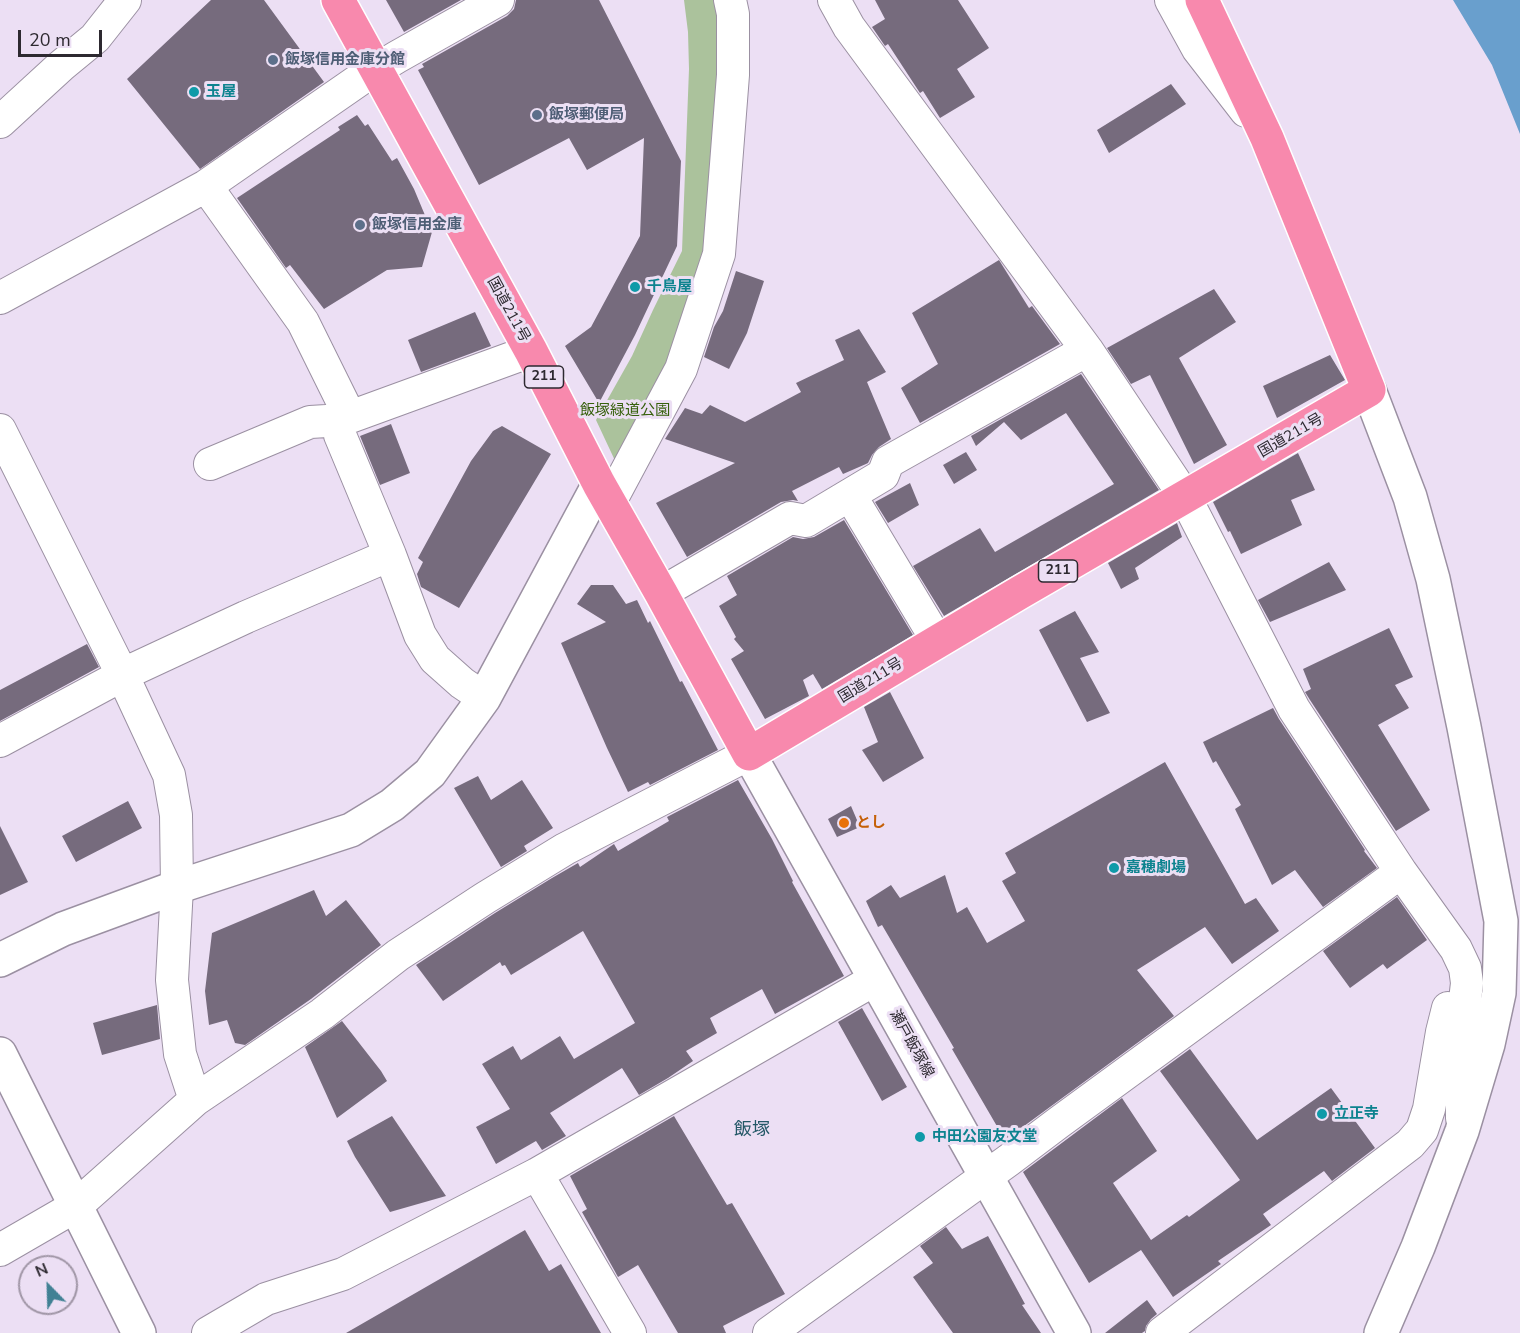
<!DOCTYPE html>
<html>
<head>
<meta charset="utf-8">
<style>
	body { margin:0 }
	#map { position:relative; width:1520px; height:1333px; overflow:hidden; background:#ecdff4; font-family:"Nunito Sans",sans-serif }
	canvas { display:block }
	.north { position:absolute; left:18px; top:1255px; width:60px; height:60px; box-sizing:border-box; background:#ecdff4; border:2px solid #a096a6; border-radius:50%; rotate:337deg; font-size:16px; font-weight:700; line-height:24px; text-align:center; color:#2d2930 }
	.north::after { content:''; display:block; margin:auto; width:21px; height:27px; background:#418194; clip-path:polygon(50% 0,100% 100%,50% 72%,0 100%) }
	.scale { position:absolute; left:18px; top:30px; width:84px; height:27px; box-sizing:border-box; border:3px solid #2d2930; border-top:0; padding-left:8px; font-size:18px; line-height:21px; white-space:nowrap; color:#2d2930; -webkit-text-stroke:4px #ecdff4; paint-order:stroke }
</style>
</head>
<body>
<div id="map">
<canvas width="1520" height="1333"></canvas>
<div class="north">N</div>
<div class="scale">20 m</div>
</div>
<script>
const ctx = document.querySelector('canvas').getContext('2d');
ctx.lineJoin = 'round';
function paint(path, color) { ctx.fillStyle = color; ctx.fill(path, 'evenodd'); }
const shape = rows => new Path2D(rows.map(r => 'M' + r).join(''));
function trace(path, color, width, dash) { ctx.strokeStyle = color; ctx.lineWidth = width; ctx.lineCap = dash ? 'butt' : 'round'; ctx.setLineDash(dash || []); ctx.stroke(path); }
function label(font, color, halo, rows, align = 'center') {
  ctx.font = font + ' "Nunito Sans","Noto Sans JP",sans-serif'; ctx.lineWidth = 6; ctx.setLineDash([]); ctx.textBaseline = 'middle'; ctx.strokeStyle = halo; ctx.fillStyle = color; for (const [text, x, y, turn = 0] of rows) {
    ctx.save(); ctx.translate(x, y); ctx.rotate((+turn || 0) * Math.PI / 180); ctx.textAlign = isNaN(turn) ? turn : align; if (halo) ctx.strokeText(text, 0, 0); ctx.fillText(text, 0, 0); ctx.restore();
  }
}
const green = shape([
	[684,0,720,0,724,25,711,253,689,323,618,467,596,420,632,356,653,310,682,251,689,69,688,32]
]);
const water = shape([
	[1453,0,1520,0,1520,134,1492,65]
]);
const building = shape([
	[211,0,264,0,324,82,200,169,127,79],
	[386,0,461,0,404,32],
	[516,0,599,0,681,161,677,246,635,335,599,403,565,346,591,327,640,236,644,138,587,170,569,138,479,185,418,70,424,67,422,64,507,16,514,9],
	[875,0,958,0,989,48,957,69,975,97,940,118,923,91,920,93,888,44,885,46,872,27,885,19],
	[1171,84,1186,104,1109,153,1097,130],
	[357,115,365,126,368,124,392,161,397,158,414,189,432,232,422,267,387,270,324,309,290,265,286,268,237,198,340,130,338,127],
	[999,260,1029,308,1032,306,1060,344,920,423,901,388,938,364,912,313],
	[736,271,764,281,747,333,729,369,704,357,714,327,723,311],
	[1214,289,1236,322,1179,358,1227,445,1194,464,1150,375,1131,384,1107,348],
	[475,312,491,346,421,372,408,340],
	[859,329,886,372,867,382,891,439,879,447,872,455,868,463,866,464,843,474,839,467,792,491,798,501,793,500,781,502,687,557,656,503,735,463,665,439,685,408,702,414,710,405,745,422,801,392,796,383,844,360,835,340],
	[1330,355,1345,380,1277,418,1263,386],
	[1081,374,1159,490,944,616,913,566,980,528,995,552,1114,484,1066,413,1021,440,1004,422,976,446,971,436],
	[391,424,410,473,380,485,360,436],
	[502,426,551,454,459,608,421,587,417,574,423,562,418,558,471,461,493,431],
	[966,452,977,470,954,484,943,465],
	[1298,453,1315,490,1291,500,1302,525,1241,554,1230,531,1228,532,1213,502],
	[910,483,919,505,888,523,875,502],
	[844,520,913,635,822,689,813,674,803,680,809,696,765,719,731,659,744,651,734,639,736,637,719,606,737,595,727,576,793,537,803,539,814,537],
	[1177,523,1182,537,1135,568,1139,579,1121,589,1108,563],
	[1329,562,1346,590,1270,622,1258,600],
	[591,585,613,585,626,604,637,600,648,623,650,621,680,682,682,681,718,750,650,785,648,782,628,792,607,748,561,643,606,622,577,604],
	[1075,611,1099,652,1080,658,1110,713,1087,722,1039,630],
	[1389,628,1413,677,1395,685,1409,708,1378,725,1430,810,1396,831,1310,700,1305,692,1311,689,1303,669],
	[87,644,99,667,0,721,0,690],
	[890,692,924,758,883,782,862,750,878,742,864,707],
	[1273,708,1279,719,1365,850,1364,851,1377,868,1323,907,1295,870,1272,885,1235,809,1241,805,1216,761,1213,763,1203,742],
	[1165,762,1245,904,1256,898,1279,931,1232,964,1205,927,1137,970,1174,1016,1005,1140,952,1049,954,1048,882,925,878,927,866,901,891,885,900,898,945,875,957,913,967,907,987,943,1025,921,1002,881,1016,873,1005,853],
	[478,776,491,800,522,780,553,828,524,846,527,851,501,867,454,788],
	[738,780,772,839,793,881,792,882,844,976,775,1014,762,989,710,1018,717,1033,686,1051,693,1061,668,1078,639,1095,622,1068,550,1113,566,1136,542,1150,536,1141,496,1164,476,1127,510,1109,482,1064,513,1046,521,1060,560,1036,574,1059,635,1023,583,931,511,975,505,965,502,966,500,962,443,1001,416,965,495,913,552,878,578,863,580,867,614,844,618,851,669,821,667,817],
	[128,801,142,828,76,862,62,836],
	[851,806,860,827,837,837,828,819],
	[0,826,28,882,0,895],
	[314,890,326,916,346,900,381,945,311,999,245,1045,235,1043,227,1020,209,1025,205,991,212,933],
	[1397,897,1427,940,1387,969,1383,964,1350,988,1323,951],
	[157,1005,160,1039,102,1055,93,1023],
	[862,1008,907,1087,882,1101,838,1022],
	[342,1021,381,1071,387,1081,337,1118,305,1047],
	[1190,1049,1257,1140,1331,1088,1375,1148,1332,1181,1324,1171,1263,1214,1271,1225,1218,1261,1221,1264,1173,1297,1141,1250,1089,1283,1023,1172,1122,1098,1157,1151,1113,1183,1151,1240,1187,1215,1189,1217,1240,1180,1160,1071],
	[392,1116,446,1196,390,1212,355,1157,347,1141],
	[674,1116,727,1205,732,1203,785,1294,723,1326,726,1333,678,1333,638,1265,618,1277,582,1212,587,1209,570,1176],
	[946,1227,962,1249,988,1236,1025,1304,1022,1305,1041,1333,953,1333,913,1277,933,1263,920,1246],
	[525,1230,549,1271,561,1264,601,1333,346,1333],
	[1147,1300,1157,1314,1151,1319,1146,1326,1145,1331,1142,1333,1105,1333]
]);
const street = shape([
	[834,0,849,27,1087,350,1185,497,1294,709,1401,872,1456,949,1465,968,1467,983,1461,1035,1462,1118],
	[1171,0,1198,49,1246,111],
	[0,122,61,66,95,38,125,0],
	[206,186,303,322,350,417],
	[0,298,206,186,359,80,397,57,498,0],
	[0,430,122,674,169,775,176,815,177,887,172,980,180,1054,195,1100],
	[210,464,310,422,344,420],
	[850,495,938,642],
	[610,502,681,369,719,254,733,75,733,14,730,0],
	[661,593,790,518,806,521,883,475,888,462,1087,350],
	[484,698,462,683,435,659,420,635,390,555,340,435,339,428,344,420,350,417,531,351],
	[0,741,130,671,246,617,390,555],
	[537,1174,630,1333],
	[0,1250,76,1206,195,1100,322,1014,398,955,485,898,565,849,749,754],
	[208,1333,266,1299,343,1274,537,1174,874,980],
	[769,1333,1009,1160,1058,1123,1401,872],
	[1162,1333,1410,1144,1422,1130,1429,1109,1442,1032,1448,1008]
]);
const secondary = shape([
	[1369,390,1410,497,1433,579,1464,727,1501,921,1499,993,1488,1044,1462,1131,1418,1247,1381,1333],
	[749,754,1074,1333],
	[0,960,63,929,177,887,351,830,392,805,430,773,484,698,599,484],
	[0,1054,139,1333]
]);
const highway = shape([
	[338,0,531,351,599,484,661,593,749,754,1019,593,1369,390,1267,138,1202,0]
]);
const markers = [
	[273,60,6,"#5c6f8a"],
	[194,92,6,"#0f9aa8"],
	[537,115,6,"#5c6f8a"],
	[360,225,6,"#5c6f8a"],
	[635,287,6,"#0f9aa8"],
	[844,823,6,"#e8710a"],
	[1114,868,6,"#0f9aa8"],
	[1322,1114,6,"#0f9aa8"],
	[920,1137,6,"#0f9aa8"]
];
const shields = [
	[544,377,39],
	[1058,571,39]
];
const shieldNames = [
	["211",544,377],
	["211",1058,571]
];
const serviceNames = [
	["飯塚信用金庫分館",285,60],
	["飯塚郵便局",549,115],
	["飯塚信用金庫",372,225]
];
const cultureNames = [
	["玉屋",206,92],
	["千鳥屋",647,287],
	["嘉穂劇場",1126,868],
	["立正寺",1334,1114],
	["中田公園友文堂",932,1137]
];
const streetNames = [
	["国道211号",508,310,61],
	["国道211号",1291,436,-30],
	["国道211号",871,681,-31],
	["瀬戸飯塚線",911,1044,61]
];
const parkNames = [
	["飯塚緑道公園",625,411]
];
const foodNames = [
	["とし",856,823]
];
const quarterNames = [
	["飯塚",752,1131]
];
paint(green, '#abc29c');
paint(water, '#699fcd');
paint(building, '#766b7d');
trace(street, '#9b90a2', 34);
trace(secondary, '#9b90a2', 36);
trace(highway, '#fff', 36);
trace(street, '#fff', 32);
trace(secondary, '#fff', 33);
trace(highway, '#f889ad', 33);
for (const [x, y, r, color] of markers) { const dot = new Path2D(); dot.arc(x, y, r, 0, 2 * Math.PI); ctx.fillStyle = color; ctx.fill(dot); trace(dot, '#ecdff4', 2); }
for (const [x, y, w] of shields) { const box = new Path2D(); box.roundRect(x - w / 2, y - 11, w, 22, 4.5); ctx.fillStyle = '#ecdff4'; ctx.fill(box); trace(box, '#2d2930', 1.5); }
label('bold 14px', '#2d2930', null, shieldNames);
label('bold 15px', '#4e5e75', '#ecdff4', serviceNames, 'left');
label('bold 15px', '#0d838f', '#ecdff4', cultureNames, 'left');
label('15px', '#2d2930', '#ecdff4', streetNames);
label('15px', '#37610d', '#ecdff4', parkNames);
label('bold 15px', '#c56008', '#ecdff4', foodNames, 'left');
label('18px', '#245867', '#ecdff4', quarterNames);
</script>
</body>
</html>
